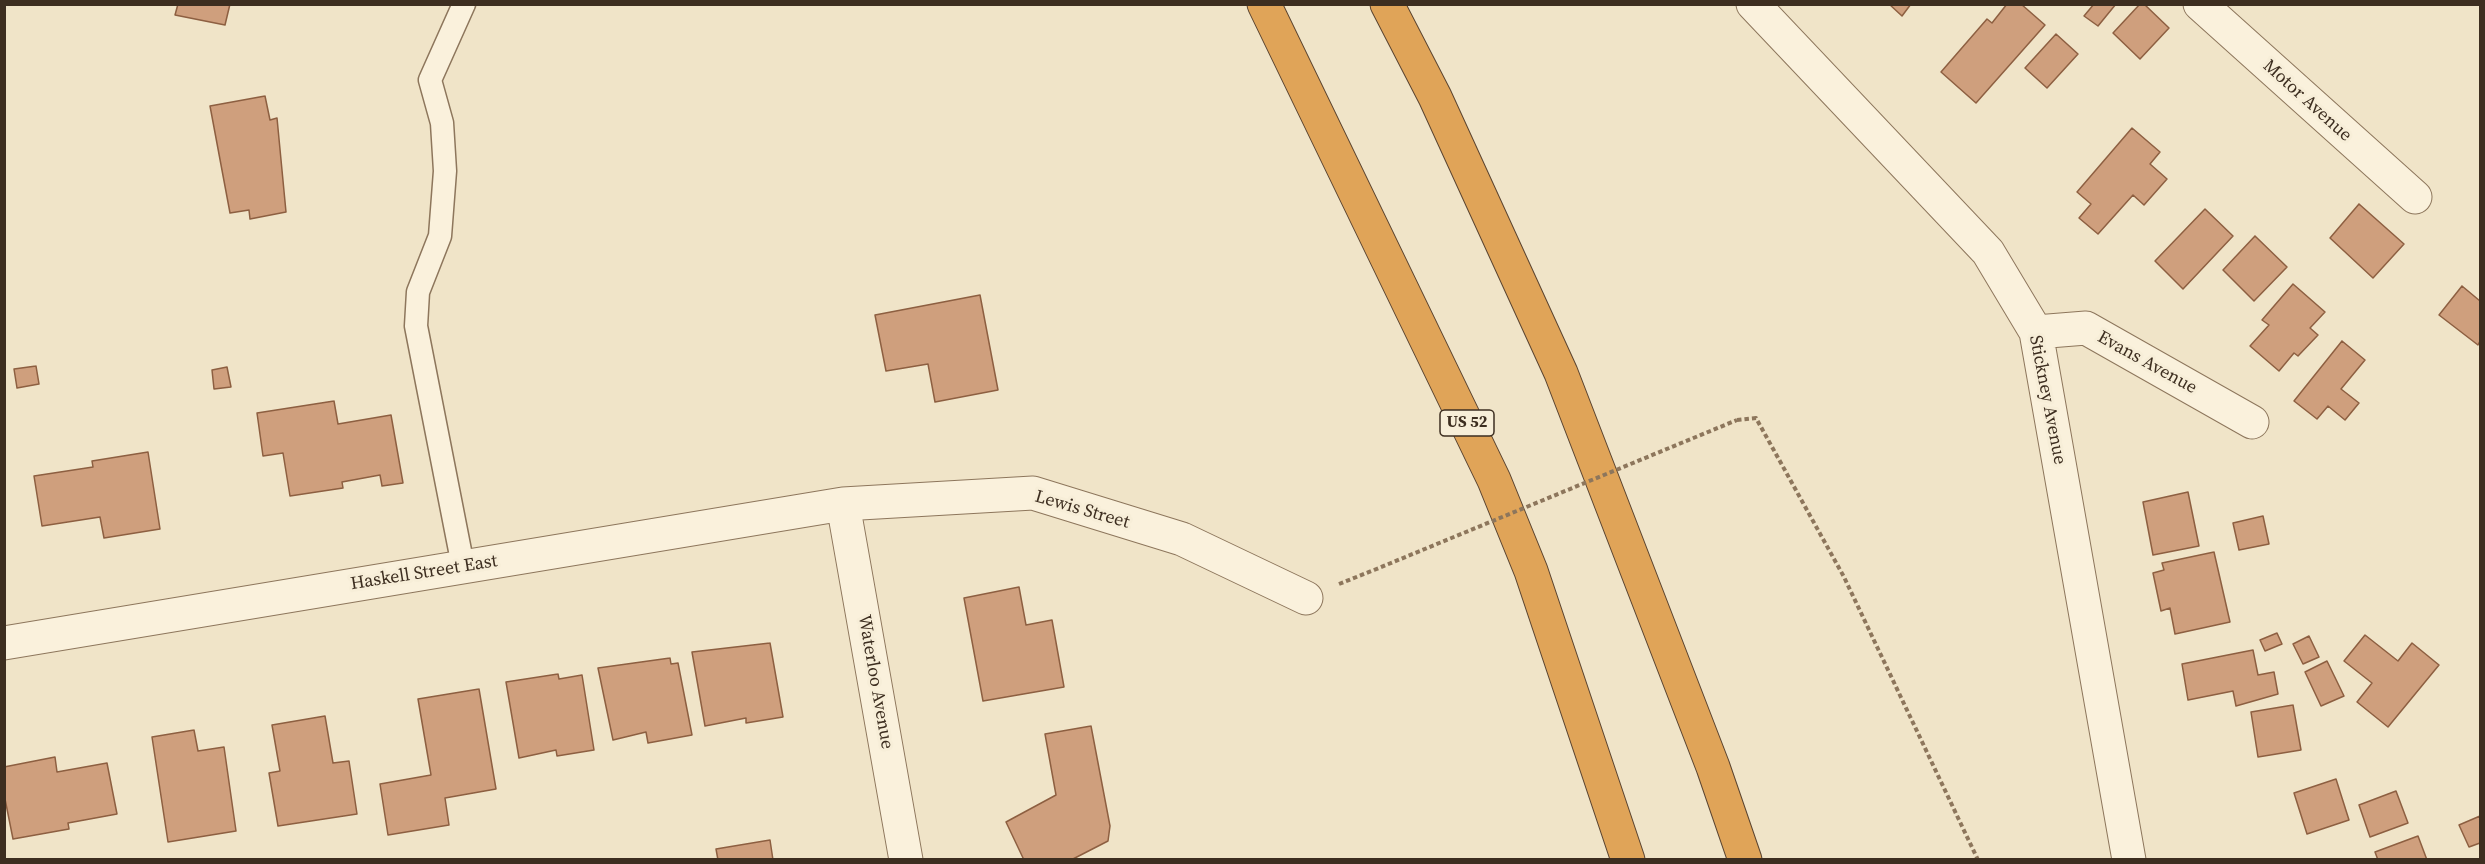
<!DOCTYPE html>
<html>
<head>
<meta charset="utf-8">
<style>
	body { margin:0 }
	#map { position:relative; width:2485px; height:864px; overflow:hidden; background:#f0e4c8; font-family:"Source Serif 4",serif }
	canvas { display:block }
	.frame { position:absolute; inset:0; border:6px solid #3d2e20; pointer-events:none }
</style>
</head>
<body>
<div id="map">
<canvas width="2485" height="864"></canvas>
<div class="frame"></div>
</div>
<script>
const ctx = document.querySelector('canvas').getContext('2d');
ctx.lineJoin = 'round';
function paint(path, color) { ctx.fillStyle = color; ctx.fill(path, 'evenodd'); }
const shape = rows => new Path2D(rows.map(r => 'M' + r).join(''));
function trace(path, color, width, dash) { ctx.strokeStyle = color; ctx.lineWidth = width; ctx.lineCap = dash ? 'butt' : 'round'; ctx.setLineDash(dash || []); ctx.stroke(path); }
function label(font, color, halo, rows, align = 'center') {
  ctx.font = font + ' "Source Serif 4",serif'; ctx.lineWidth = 6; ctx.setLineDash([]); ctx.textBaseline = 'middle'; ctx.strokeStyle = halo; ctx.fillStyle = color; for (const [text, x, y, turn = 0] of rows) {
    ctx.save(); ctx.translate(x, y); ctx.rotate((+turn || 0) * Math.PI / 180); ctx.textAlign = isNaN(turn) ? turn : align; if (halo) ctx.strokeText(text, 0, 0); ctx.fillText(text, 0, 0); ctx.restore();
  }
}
const building = shape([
	[178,4,230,4,225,25,175,15,178,4],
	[1889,4,1911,4,1902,16,1889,4],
	[2007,4,2021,4,2045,25,1976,103,1941,72,1987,19,1992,23,2007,4],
	[2094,4,2116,4,2098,26,2084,16,2094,4],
	[2140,4,2144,4,2169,28,2140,59,2113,33,2140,4],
	[2056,34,2078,54,2047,88,2025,68,2056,34],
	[265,96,270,120,277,118,286,212,250,219,249,210,230,213,210,106,265,96],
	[2132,128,2160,152,2150,164,2167,179,2144,205,2133,195,2098,234,2079,218,2091,204,2077,192,2132,128],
	[2359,204,2404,244,2373,278,2330,238,2359,204],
	[2205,209,2233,236,2183,289,2155,261,2205,209],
	[2255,236,2287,267,2254,301,2223,270,2255,236],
	[2293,284,2325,312,2310,328,2318,335,2298,356,2294,353,2279,371,2250,346,2269,325,2262,320,2293,284],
	[2462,286,2480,301,2480,341,2478,345,2439,315,2462,286],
	[980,295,998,390,935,402,928,364,886,371,875,315,980,295],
	[2342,341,2365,360,2341,389,2359,403,2345,420,2328,406,2317,419,2294,401,2342,341],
	[36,366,39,384,17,388,14,369,36,366],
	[227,367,231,387,214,389,212,370,227,367],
	[334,401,338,424,391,415,403,483,382,486,380,475,342,482,343,488,290,496,283,453,263,456,257,413,334,401],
	[148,452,160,529,104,538,100,517,42,526,34,476,93,467,92,461,148,452],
	[2188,492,2199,546,2153,555,2143,502,2188,492],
	[2263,516,2269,544,2239,550,2233,523,2263,516],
	[2214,552,2230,622,2175,634,2170,608,2161,611,2153,573,2164,570,2162,563,2214,552],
	[1019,587,1026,625,1052,620,1064,687,983,701,964,598,1019,587],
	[2277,633,2282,644,2265,651,2260,640,2277,633],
	[2365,635,2398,661,2412,643,2439,665,2388,727,2357,702,2372,683,2344,661,2365,635],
	[2309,636,2319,657,2303,664,2293,644,2309,636],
	[770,643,783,717,746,723,746,718,705,726,692,652,770,643],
	[2253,650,2258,675,2274,672,2278,694,2236,706,2233,691,2188,700,2182,664,2253,650],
	[670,658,671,664,678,663,692,735,648,743,646,732,613,740,598,668,670,658],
	[2327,661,2344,696,2321,706,2305,672,2327,661],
	[558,674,559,679,582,675,594,750,557,756,556,750,519,758,506,682,558,674],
	[479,689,496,789,445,798,449,825,388,835,380,784,431,775,418,699,479,689],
	[2293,705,2301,750,2258,757,2251,712,2293,705],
	[325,716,333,763,349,761,357,814,278,826,269,773,280,771,272,725,325,716],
	[1091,726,1110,826,1108,841,1071,860,1024,860,1006,822,1056,795,1045,734,1091,726],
	[194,730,198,751,224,747,236,831,168,842,152,737,194,730],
	[55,757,57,772,107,763,117,814,68,823,69,829,13,839,4,794,4,767,55,757],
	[2336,779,2349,820,2307,834,2294,793,2336,779],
	[2396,791,2408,823,2370,837,2359,805,2396,791],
	[2480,816,2480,843,2469,847,2459,825,2480,816],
	[2418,836,2427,860,2378,860,2375,852,2418,836],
	[770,840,773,860,718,860,716,849,770,840]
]);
const path = shape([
	[1737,420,1756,418,1844,577,1978,860],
	[1339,584,1374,570]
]);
const service = shape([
	[463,566,416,326,418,292,440,236,445,171,442,123,430,80,464,4]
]);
const minor = shape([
	[1753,4,1988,252,2036,332,2129,860],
	[2200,4,2415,197],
	[2036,332,2086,328,2252,422],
	[843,504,906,860],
	[4,643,843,504,1033,493,1182,539,1306,598]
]);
const motorway = shape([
	[1264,4,1494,480,1531,571,1628,860],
	[1387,4,1435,97,1561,373,1713,767,1745,860]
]);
const pathBridge = shape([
	[1374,570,1737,420]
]);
const shields = [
	[1467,423,54]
];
const shieldNames = [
	["US 52",1467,423]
];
const streetNames = [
	["Motor Avenue",2307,101,42],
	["Evans Avenue",2147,363,29],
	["Stickney Avenue",2047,400,79],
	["Lewis Street",1082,510,16],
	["Haskell Street East",424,573,-9],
	["Waterloo Avenue",875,682,80]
];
paint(building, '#cf9f7d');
trace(building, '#8d5f41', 1.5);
trace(service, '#8d765c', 25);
trace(minor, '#8d765c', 35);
trace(motorway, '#5b4430', 35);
trace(path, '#8d765c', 4, [4.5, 3]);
trace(service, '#faf1dc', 22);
trace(minor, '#faf1dc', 33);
trace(motorway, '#e0a458', 33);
trace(pathBridge, '#8d765c', 4, [4.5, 3]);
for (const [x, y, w] of shields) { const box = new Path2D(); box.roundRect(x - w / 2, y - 13, w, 26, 4.5); ctx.fillStyle = '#f7eed8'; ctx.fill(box); trace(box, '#3d2e20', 1.5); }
label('bold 16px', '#3d2e20', null, shieldNames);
label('18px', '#3d2e20', '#f7eed8', streetNames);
</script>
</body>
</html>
